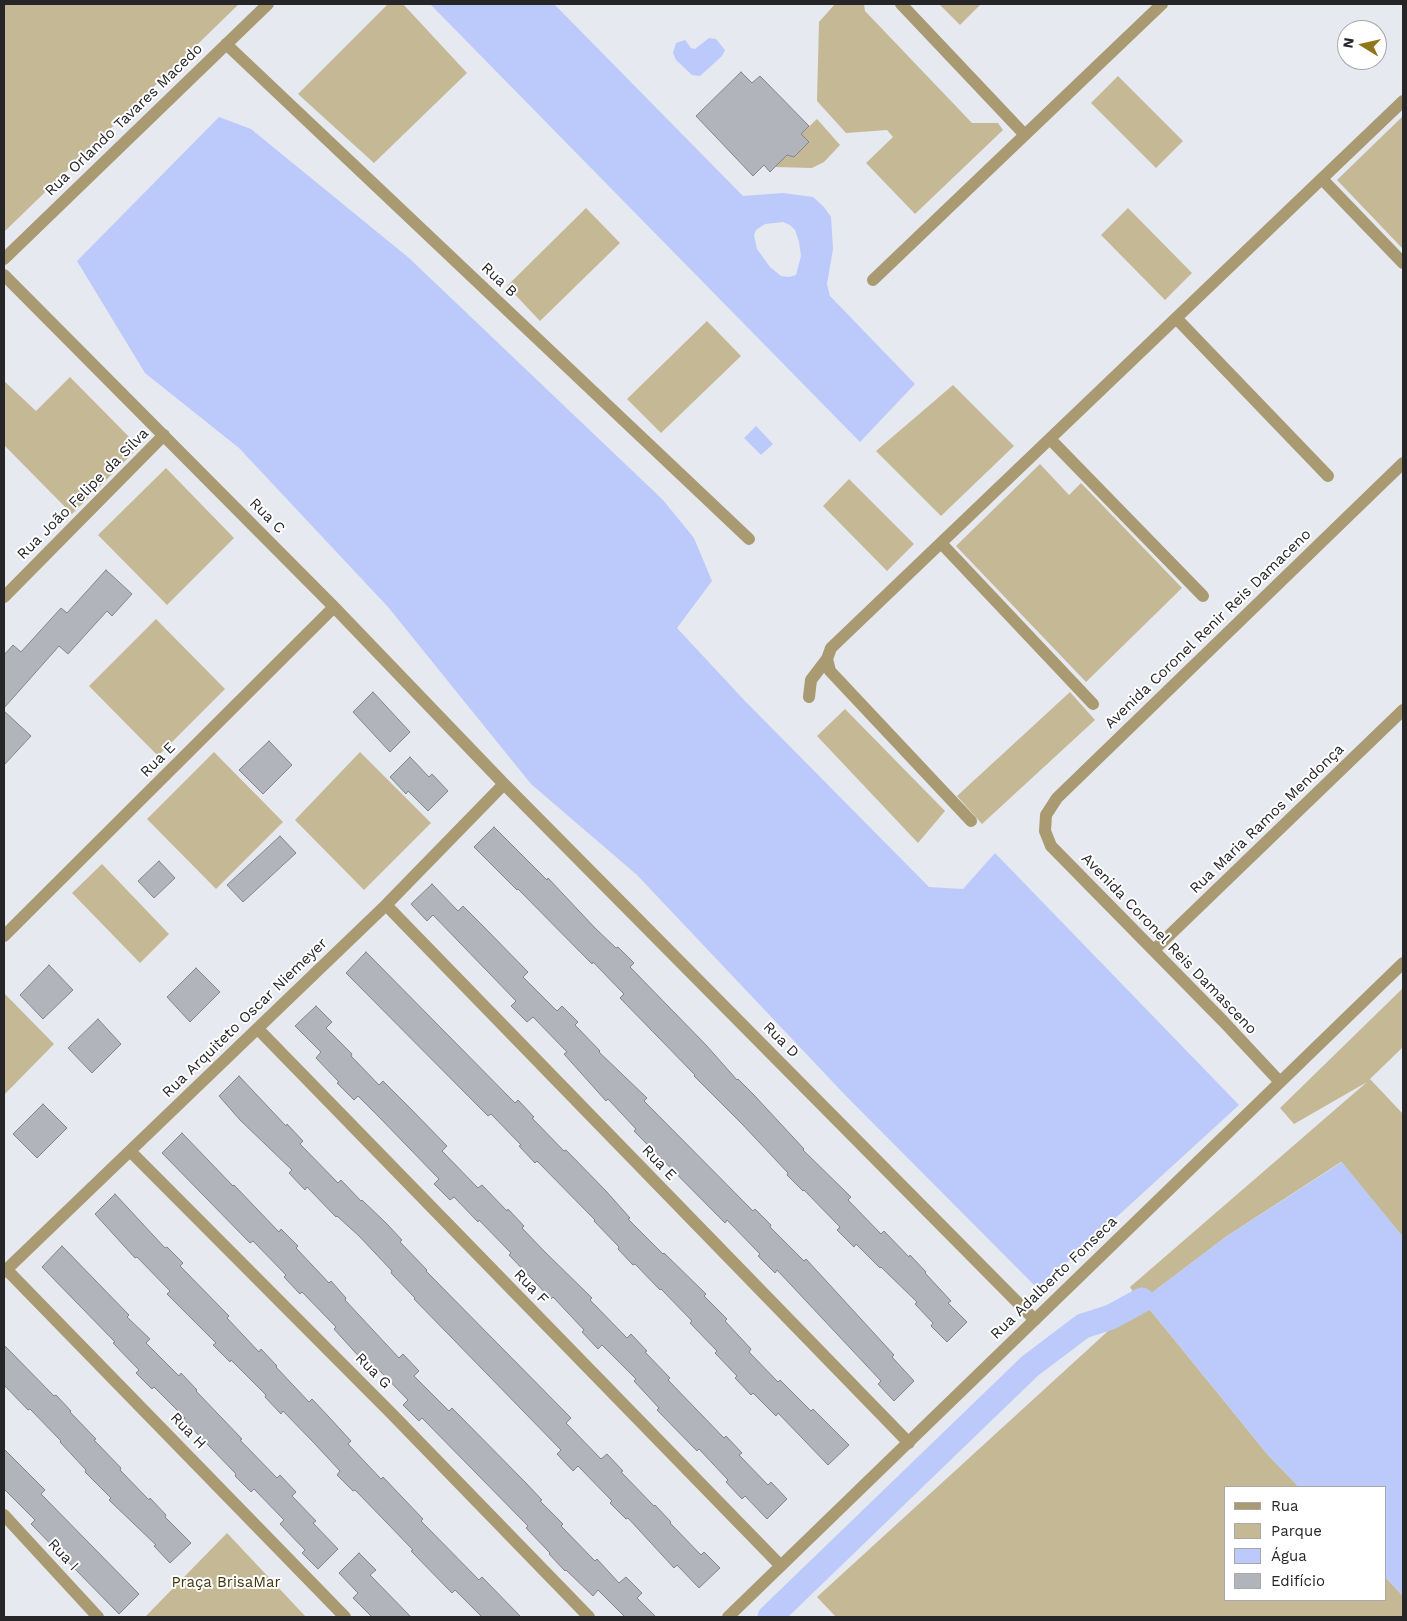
<!DOCTYPE html>
<html>
<head>
<meta charset="utf-8">
<style>
	body { margin:0 }
	#map { position:relative; width:1407px; height:1621px; overflow:hidden; background:#e6e9f0; font-family:"Work Sans",sans-serif }
	canvas { display:block }
	.frame { position:absolute; inset:0; border:5px solid #262629; pointer-events:none }
	.legend { position:absolute; left:1224px; top:1486px; width:162px; height:115px; box-sizing:border-box; background:#fff; border:1px solid #a8a8a9; margin:0; padding:6px 9px; list-style:none; font-size:15px; color:#262629 }
	.legend li { display:flex; align-items:center; gap:10px; height:25px }
	.legend b { width:25px; border:1px solid #a8a8a9 }
	.north { position:absolute; left:1337px; top:20px; width:50px; height:50px; box-sizing:border-box; background:#fff; border:1px solid #a8a8a9; border-radius:50%; rotate:279deg; font-size:14px; font-weight:700; line-height:20px; text-align:center; color:#262629 }
	.north::after { content:''; display:block; margin:auto; width:18px; height:22px; background:#91761c; clip-path:polygon(50% 0,100% 100%,50% 72%,0 100%) }
</style>
</head>
<body>
<div id="map">
<canvas width="1407" height="1621"></canvas>
<div class="frame"></div>
<ul class="legend">
<li><b style="height:6px;background:#a99a71"></b>Rua</li>
<li><b style="height:14px;background:#c5b894"></b>Parque</li>
<li><b style="height:14px;background:#bbcafa"></b>Água</li>
<li><b style="height:14px;background:#b2b4bb"></b>Edifício</li>
</ul>
<div class="north">N</div>
</div>
<script>
const ctx = document.querySelector('canvas').getContext('2d');
ctx.lineJoin = 'round';
function paint(path, color) { ctx.fillStyle = color; ctx.fill(path, 'evenodd'); }
const shape = rows => new Path2D(rows.map(r => 'M' + r).join(''));
function trace(path, color, width, dash) { ctx.strokeStyle = color; ctx.lineWidth = width; ctx.lineCap = dash ? 'butt' : 'round'; ctx.setLineDash(dash || []); ctx.stroke(path); }
function label(font, color, halo, rows, align = 'center') {
  ctx.font = font + ' "Work Sans",sans-serif'; ctx.lineWidth = 4; ctx.setLineDash([]); ctx.textBaseline = 'middle'; ctx.strokeStyle = halo; ctx.fillStyle = color; for (const [text, x, y, turn = 0] of rows) {
    ctx.save(); ctx.translate(x, y); ctx.rotate((+turn || 0) * Math.PI / 180); ctx.textAlign = isNaN(turn) ? turn : align; if (halo) ctx.strokeText(text, 0, 0); ctx.fillText(text, 0, 0); ctx.restore();
  }
}
const green = shape([
	[4,4,239,4,4,232],
	[388,4,403,4,467,73,374,163,298,94],
	[835,4,864,4,865,11,972,123,998,123,1003,130,915,214,866,163,893,137,887,130,846,133,817,101,819,22],
	[939,4,981,4,960,25],
	[1118,76,1183,141,1156,168,1091,103],
	[1403,116,1403,249,1337,180],
	[817,119,840,145,824,162,812,168,775,167,787,155,794,157,809,142,801,134],
	[586,208,620,243,540,321,507,286],
	[1128,208,1192,273,1165,300,1101,235],
	[707,321,741,356,661,433,627,399],
	[70,377,139,447,72,514,4,445,4,381,36,411],
	[953,385,1014,446,941,516,876,451],
	[1040,464,1069,495,1081,483,1182,588,1086,682,956,546],
	[166,468,234,538,167,605,98,535],
	[849,479,914,544,887,571,823,506],
	[156,619,225,689,158,756,89,686],
	[1070,692,1095,720,982,824,957,796],
	[845,709,945,811,918,843,817,736],
	[214,752,283,822,216,889,147,819],
	[360,752,431,823,364,890,295,820],
	[102,864,169,934,140,963,72,893],
	[1403,988,1403,1047,1370,1079,1403,1114,1403,1237,1341,1162,1227,1236,1145,1298,1135,1295,1130,1287,1367,1082,1294,1124,1280,1108],
	[4,993,54,1044,4,1095],
	[1142,1300,1268,1455,1299,1487,1226,1487,1226,1600,1386,1600,1386,1578,1403,1596,1403,1617,836,1617,817,1597],
	[227,1533,306,1617,145,1617]
]);
const water = shape([
	[430,4,554,4,743,196,783,193,813,197,824,207,831,217,833,249,827,284,830,296,915,384,860,442],
	[783,222,790,225,795,230,799,242,801,256,796,275,789,277,781,276,770,267,757,249,754,235,756,230,765,224],
	[709,38,716,39,725,50,722,56,700,76,692,75,676,60,673,53,676,43,685,40,691,48,695,49],
	[219,117,251,129,409,258,663,500,694,538,712,581,677,628,744,700,929,887,963,889,995,853,1239,1105,1038,1289,846,1096,637,875,531,784,388,607,239,448,145,373,77,261],
	[756,426,773,444,761,455,744,438],
	[1342,1162,1403,1237,1403,1596,1386,1578,1386,1487,1299,1487,1268,1455,1142,1300,1227,1236]
]);
const canal = shape([
	[770,1617,1030,1366,1083,1326,1111,1317,1142,1300]
]);
const building = shape([
	[741,72,752,83,760,76,809,126,801,134,809,142,794,157,787,155,770,172,764,165,753,176,696,116,741,72],
	[106,570,132,594,112,616,107,611,68,654,59,646,4,708,4,655,13,645,21,652,61,608,67,613,106,570],
	[373,692,410,732,390,752,353,712,373,692],
	[4,711,31,736,4,765,4,711],
	[269,741,292,765,263,794,239,770,269,741],
	[410,757,429,777,432,774,448,791,428,811,408,791,406,794,390,777,410,757],
	[494,827,547,880,548,878,595,928,616,948,618,947,634,963,630,967,706,1045,737,1080,738,1079,754,1095,804,1149,803,1150,851,1197,848,1200,881,1234,884,1231,909,1257,910,1255,926,1272,925,1273,951,1301,948,1303,967,1322,947,1342,931,1326,933,1323,915,1304,917,1302,881,1267,880,1268,856,1244,854,1247,837,1230,840,1227,804,1190,803,1191,787,1175,788,1173,743,1125,694,1076,695,1075,620,998,624,994,593,962,592,964,518,889,517,890,474,847,494,827],
	[280,836,296,853,243,902,227,885,280,836],
	[159,861,175,878,154,898,138,881,159,861],
	[432,884,458,911,463,906,484,927,528,972,523,977,557,1011,562,1006,578,1022,575,1025,600,1051,599,1052,647,1098,644,1101,753,1211,755,1209,771,1225,770,1227,804,1261,806,1259,894,1355,892,1357,914,1381,894,1401,878,1384,881,1381,777,1270,775,1273,758,1256,760,1254,727,1220,725,1223,634,1131,636,1129,608,1099,606,1101,564,1054,567,1052,533,1017,527,1022,511,1006,516,1001,433,915,427,921,411,904,432,884],
	[366,952,515,1103,518,1100,534,1117,532,1118,564,1151,566,1150,606,1191,630,1218,628,1219,663,1254,664,1253,706,1294,704,1296,727,1319,725,1321,751,1349,749,1352,778,1382,780,1380,811,1411,813,1409,849,1445,828,1465,778,1413,776,1416,753,1393,751,1395,735,1378,737,1376,715,1353,717,1351,690,1323,692,1321,661,1289,660,1290,635,1264,633,1265,618,1249,619,1247,594,1221,595,1220,537,1161,535,1163,519,1146,521,1145,491,1114,488,1116,346,973,366,952],
	[49,965,73,990,43,1019,20,995,49,965],
	[196,968,220,992,190,1022,167,997,196,968],
	[316,1006,332,1022,326,1028,352,1054,351,1056,379,1085,383,1081,408,1106,447,1146,442,1151,478,1188,482,1185,507,1211,508,1209,524,1226,522,1228,545,1252,592,1298,590,1300,627,1338,631,1334,647,1351,645,1352,670,1378,668,1380,724,1438,726,1436,742,1453,739,1455,768,1485,771,1482,787,1499,767,1519,745,1496,742,1499,726,1482,728,1480,699,1449,697,1451,657,1410,659,1408,634,1381,636,1379,602,1345,598,1349,582,1332,584,1330,553,1297,551,1299,535,1282,509,1255,511,1253,479,1220,478,1222,454,1197,450,1200,434,1184,439,1179,379,1117,358,1096,354,1100,337,1083,339,1082,316,1058,321,1052,295,1026,316,1006],
	[98,1019,121,1044,92,1073,68,1048,98,1019],
	[239,1076,286,1126,287,1124,303,1141,300,1144,338,1183,341,1180,361,1201,362,1200,386,1223,402,1240,400,1242,427,1270,426,1271,571,1418,566,1423,601,1459,607,1454,623,1471,621,1472,654,1506,655,1505,671,1522,670,1523,701,1555,704,1552,720,1568,699,1588,677,1565,674,1568,628,1518,626,1519,610,1503,612,1501,578,1466,573,1471,557,1454,561,1450,414,1299,415,1298,391,1273,392,1271,359,1236,337,1216,336,1217,307,1187,305,1190,289,1173,292,1170,240,1120,219,1096,239,1076],
	[43,1104,67,1128,37,1158,13,1134,43,1104],
	[182,1133,233,1186,234,1185,279,1232,281,1229,298,1246,296,1248,329,1283,331,1281,346,1298,345,1300,399,1358,403,1354,419,1371,414,1376,449,1411,452,1408,526,1483,542,1500,540,1501,563,1524,561,1526,595,1561,597,1559,619,1583,626,1577,642,1593,637,1598,656,1617,625,1617,598,1590,593,1596,566,1570,565,1571,549,1554,550,1553,526,1528,528,1526,422,1418,419,1421,403,1405,408,1400,376,1367,372,1371,334,1329,336,1327,302,1292,300,1294,284,1277,286,1275,253,1241,250,1243,162,1153,182,1133],
	[115,1194,165,1248,167,1247,183,1263,180,1266,229,1316,227,1318,259,1352,261,1349,277,1366,276,1367,309,1402,312,1399,328,1416,351,1441,348,1444,381,1479,383,1477,423,1519,421,1521,479,1580,482,1577,521,1617,482,1617,455,1590,452,1593,411,1551,413,1550,387,1523,355,1490,353,1491,337,1475,340,1471,315,1444,283,1411,281,1414,265,1397,266,1395,231,1360,230,1362,213,1345,216,1343,167,1294,170,1291,137,1257,135,1258,95,1214,115,1194],
	[62,1246,129,1315,127,1317,150,1339,146,1343,179,1376,181,1373,197,1390,196,1391,242,1439,240,1440,277,1478,280,1475,296,1492,292,1496,316,1521,313,1523,338,1549,318,1569,302,1553,305,1550,280,1524,284,1520,254,1489,251,1492,235,1476,236,1474,183,1419,185,1418,154,1387,152,1389,136,1373,139,1370,113,1343,115,1342,42,1267,62,1246],
	[4,1345,54,1396,56,1395,71,1411,70,1412,96,1439,94,1440,121,1468,120,1470,149,1500,150,1498,166,1515,165,1517,191,1543,170,1563,154,1546,156,1545,109,1500,111,1498,85,1472,86,1470,60,1442,61,1441,30,1409,28,1410,4,1385,4,1345],
	[4,1449,45,1490,41,1494,139,1594,119,1614,31,1524,35,1520,4,1489,4,1449],
	[359,1553,376,1570,370,1575,411,1617,372,1617,353,1598,358,1593,339,1573,359,1553]
]);
const minor = shape([
	[901,4,1025,135],
	[226,44,749,539],
	[1322,179,1403,263],
	[4,259,268,4],
	[4,275,334,607,504,784,1035,1320],
	[873,280,1162,4],
	[1176,318,1328,476],
	[1050,439,1203,596],
	[941,543,1093,704],
	[4,597,164,435],
	[809,697,811,680,827,659],
	[971,821,830,671,827,659,831,648,1403,101],
	[386,905,909,1443],
	[4,936,334,607],
	[1154,950,1403,710],
	[258,1029,781,1566],
	[1280,1082,1223,1021,1051,846,1045,831,1046,815,1057,798,1403,463],
	[130,1151,390,1412,589,1617],
	[6,1269,345,1617],
	[4,1272,386,905,504,784],
	[4,1515,98,1617],
	[728,1617,1403,963]
]);
const streetNames = [
	["Rua Orlando Tavares Macedo",124,120,-44],
	["Rua B",499,280,43],
	["Rua João Felipe da Silva",83,494,-45],
	["Rua C",267,516,45],
	["Avenida Coronel Renir Reis Damaceno",1208,629,-44],
	["Rua E",158,760,-45],
	["Rua Maria Ramos Mendonça",1267,819,-44],
	["Avenida Coronel Reis Damasceno",1169,944,46],
	["Rua Arquiteto Oscar Niemeyer",245,1018,-44],
	["Rua D",781,1040,45],
	["Rua E",659,1163,46],
	["Rua Adalberto Fonseca",1054,1278,-44],
	["Rua F",531,1287,46],
	["Rua G",373,1371,45],
	["Rua H",188,1431,46],
	["Rua I",63,1555,47]
];
const parkNames = [
	["Praça BrisaMar",226,1583]
];
paint(green, '#c5b894');
paint(water, '#bbcafa');
trace(canal, '#bbcafa', 25);
paint(building, '#b2b4bb');
trace(building, '#83858c', 1);
trace(minor, '#a99a71', 12);
label('15px', '#262629', '#fff', streetNames);
label('15px', '#42350b', '#fff', parkNames);
</script>
</body>
</html>
